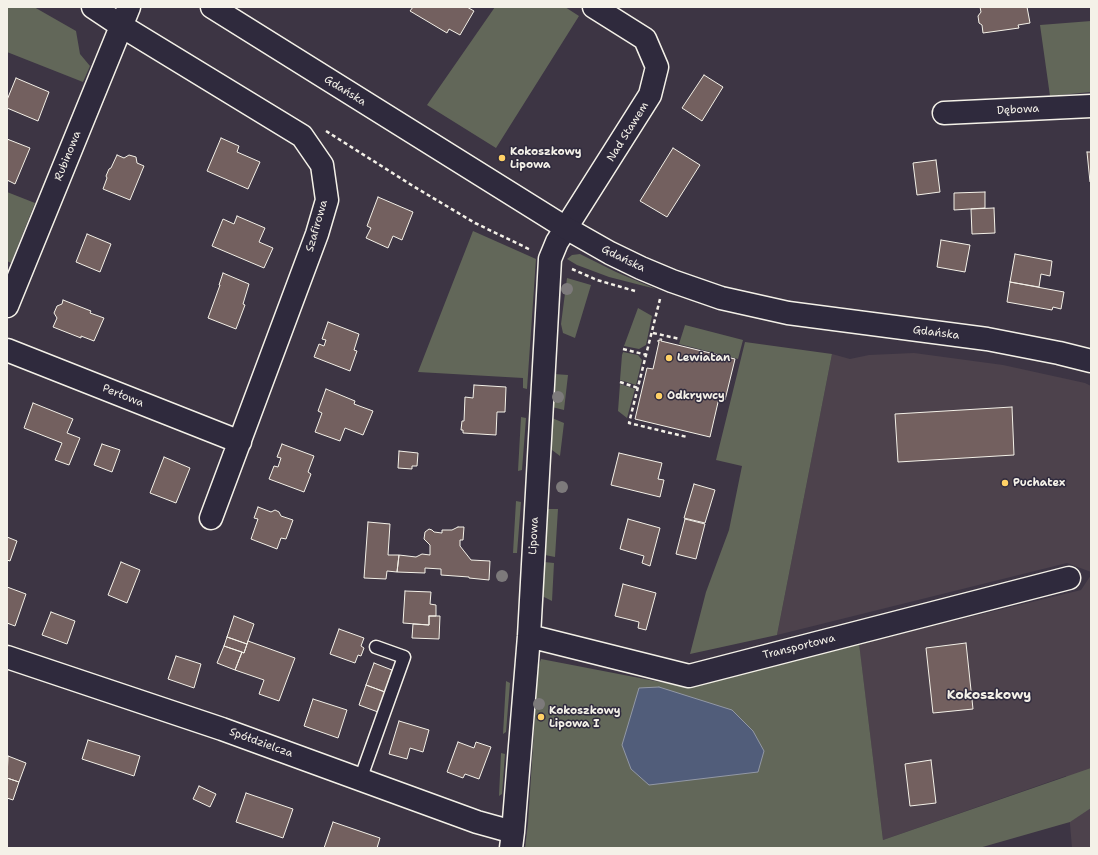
<!DOCTYPE html>
<html>
<head>
<meta charset="utf-8">
<style>
	body { margin:0 }
	#map { position:relative; width:1098px; height:855px; overflow:hidden; background:#3d3544; font-family:"Shantell Sans",sans-serif }
	canvas { display:block }
	.frame { position:absolute; inset:0; border:8px solid #f4f1e8; pointer-events:none }
</style>
</head>
<body>
<div id="map">
<canvas width="1098" height="855"></canvas>
<div class="frame"></div>
</div>
<script>
const ctx = document.querySelector('canvas').getContext('2d');
ctx.lineJoin = 'round';
function paint(path, color) { ctx.fillStyle = color; ctx.fill(path, 'evenodd'); }
const shape = rows => new Path2D(rows.map(r => 'M' + r).join(''));
function trace(path, color, width, dash) { ctx.strokeStyle = color; ctx.lineWidth = width; ctx.lineCap = dash ? 'butt' : 'round'; ctx.setLineDash(dash || []); ctx.stroke(path); }
function label(font, color, halo, rows, align = 'center') {
  ctx.font = font + ' "Shantell Sans",sans-serif'; ctx.lineWidth = 3; ctx.setLineDash([]); ctx.textBaseline = 'middle'; ctx.strokeStyle = halo; ctx.fillStyle = color; for (const [text, x, y, turn = 0] of rows) {
    ctx.save(); ctx.translate(x, y); ctx.rotate((+turn || 0) * Math.PI / 180); ctx.textAlign = isNaN(turn) ? turn : align; if (halo) ctx.strokeText(text, 0, 0); ctx.fillText(text, 0, 0); ctx.restore();
  }
}
const built = shape([
	[914,353,1003,365,1085,383,1091,386,1091,572,1067,563,777,635,832,354,850,359,869,355],
	[1091,575,1091,848,1072,848,1066,776,883,840,859,644,1081,590]
]);
const green = shape([
	[7,7,34,7,76,31,80,54,90,66,83,82,7,52],
	[495,7,565,7,579,16,496,148,427,105],
	[1091,21,1091,92,1050,96,1040,25],
	[7,192,35,203,11,263,7,261],
	[473,231,536,259,527,389,523,388,523,378,418,372],
	[580,254,616,272,656,289,609,277,577,265,567,259,572,255],
	[567,278,591,285,575,338,563,333,561,324],
	[638,308,652,316,646,345,639,349,624,346],
	[685,325,743,340,738,359,679,344],
	[745,342,832,354,777,635,690,654,706,592,729,530,742,466,716,460],
	[623,352,638,355,642,360,636,385,620,380,622,355],
	[554,374,568,375,564,410,552,407],
	[620,384,635,389,627,418,618,411],
	[521,417,526,418,522,470,518,471],
	[552,418,564,423,560,456,552,450],
	[516,501,521,502,517,553,513,553],
	[548,509,558,509,555,557,545,555],
	[544,562,554,563,552,601,542,596],
	[859,643,883,840,1091,768,1091,808,1070,822,979,848,525,848,528,823,538,668,541,659,681,686],
	[506,681,510,683,506,732,503,734],
	[501,753,505,754,502,794,499,796]
]);
const water = shape([
	[659,687,732,710,753,731,764,751,758,772,649,785,631,769,622,745,639,688,659,687]
]);
const building = shape([
	[413,7,467,7,474,11,460,35,449,29,447,33,410,11,413,7],
	[980,7,1027,7,1030,23,1018,25,1019,28,983,33,982,25,979,23,978,16,981,12,980,7],
	[704,75,723,87,702,121,682,108,704,75],
	[16,78,49,92,38,121,7,108,7,100,16,78],
	[221,138,239,146,237,152,260,162,248,189,207,171,221,138],
	[7,139,30,148,15,184,7,180,7,139],
	[673,148,700,165,667,217,640,201,673,148],
	[1087,152,1091,152,1091,182,1090,182,1087,152],
	[117,155,124,158,129,155,136,157,137,163,144,166,130,200,103,189,107,178,106,176,109,169,111,168,117,155],
	[936,160,940,192,917,195,913,163,936,160],
	[985,192,985,208,954,210,954,193,985,192],
	[378,197,413,212,402,240,393,236,388,248,366,238,371,228,367,226,378,197],
	[994,208,995,233,972,234,971,209,994,208],
	[237,216,265,228,259,242,273,248,264,268,212,246,223,219,234,224,237,216],
	[87,234,111,244,100,272,76,262,87,234],
	[941,240,970,245,965,272,937,267,941,240],
	[1015,254,1052,261,1050,276,1041,274,1039,287,1010,282,1015,254],
	[223,273,249,284,243,304,245,305,236,329,208,318,220,285,219,285,223,273],
	[1010,282,1064,292,1061,309,1053,307,1052,310,1007,302,1010,282],
	[63,300,91,311,90,313,104,318,94,341,81,336,81,338,53,327,57,318,54,313,57,306,62,304,63,300],
	[328,322,359,334,354,350,357,351,350,371,314,357,319,344,324,346,326,340,322,339,328,322],
	[660,339,662,339,661,341,735,359,725,400,719,398,710,437,635,419,647,368,653,369,659,342,658,342,658,340,660,341,660,339],
	[474,385,506,387,505,412,497,412,496,435,463,433,463,430,461,430,462,421,464,421,465,397,473,398,474,385],
	[326,389,355,401,354,404,373,411,363,435,345,428,340,441,315,432,322,413,318,411,326,389],
	[33,403,73,419,67,433,80,438,69,465,55,460,62,443,24,428,33,403],
	[1012,407,1014,455,898,462,895,414,1012,407],
	[102,444,120,450,112,472,94,465,102,444],
	[282,444,314,456,308,472,311,474,304,492,269,479,274,466,278,467,281,458,277,457,282,444],
	[399,451,418,453,417,466,412,466,412,469,398,468,399,451],
	[619,453,662,463,658,479,664,480,660,497,611,485,619,453],
	[164,457,190,468,176,503,150,493,164,457],
	[694,484,715,490,705,523,684,518,694,484],
	[258,507,271,512,275,510,279,512,281,516,293,520,286,539,281,538,277,549,251,539,258,519,254,518,258,507],
	[628,519,660,528,650,566,642,563,644,556,620,549,628,519],
	[685,519,705,524,696,559,676,554,685,519],
	[368,522,390,524,388,555,399,555,397,572,387,571,386,579,364,578,368,522],
	[458,527,464,527,463,540,460,540,460,546,471,560,490,561,489,580,469,578,469,577,441,575,441,569,425,568,425,573,397,572,399,555,416,557,422,554,430,555,430,545,424,539,425,532,429,529,432,530,434,532,442,533,442,530,452,530,458,527],
	[7,537,17,541,10,561,7,560,7,537],
	[121,562,140,570,127,603,108,595,121,562],
	[623,584,656,593,646,630,638,628,639,622,615,616,623,584],
	[7,587,26,594,15,626,7,623,7,587],
	[405,591,431,592,430,604,436,605,436,616,429,616,429,625,403,623,405,591],
	[51,612,75,621,67,644,42,635,51,612],
	[234,616,254,624,247,644,227,637,234,616],
	[429,616,440,616,439,639,412,638,413,624,429,625,429,616],
	[339,629,364,638,361,646,364,648,361,656,358,655,355,663,330,654,339,629],
	[227,637,247,644,244,653,224,646,227,637],
	[248,641,295,658,279,701,259,694,264,680,235,670,242,652,244,653,248,641],
	[966,643,973,709,933,713,926,648,966,643],
	[224,646,242,652,235,670,217,663,224,646],
	[176,656,201,664,194,688,168,679,176,656],
	[374,663,392,670,385,692,366,685,374,663],
	[366,685,385,692,378,712,359,705,366,685],
	[313,699,347,710,338,738,304,726,313,699],
	[399,721,429,730,423,752,410,748,407,759,389,754,399,721],
	[88,740,140,756,134,776,82,759,88,740],
	[458,742,474,748,476,742,491,747,479,779,465,774,463,778,447,772,458,742],
	[8,756,26,763,19,782,7,778,8,756],
	[931,760,936,803,910,806,905,764,931,760],
	[7,778,19,782,13,800,7,798,7,778],
	[199,786,216,794,210,807,193,799,199,786],
	[246,793,293,809,283,838,236,822,246,793],
	[333,822,380,838,377,848,324,848,333,822]
]);
const path = shape([
	[326,131,413,186,475,223,531,250],
	[572,269,597,280,635,291],
	[660,299,629,423,687,437],
	[653,333,680,339],
	[623,349,647,355],
	[620,382,638,388]
]);
const service = shape([
	[360,780,404,657,376,647]
]);
const minor = shape([
	[93,7,120,25,302,136,322,165,327,200,317,234,211,518],
	[944,113,1091,106],
	[7,306,129,7],
	[7,350,240,442],
	[529,636,689,676,1069,578],
	[7,657,222,729,477,822,513,832],
	[511,848,513,832,529,636,550,259,557,242,650,95,657,67,645,39,594,7]
]);
const secondary = shape([
	[212,7,566,228,610,253,641,268,672,281,721,298,788,313,987,339,1059,353,1091,361]
]);
const trees = [
	[567,289],
	[558,397],
	[562,487],
	[502,576],
	[539,704]
];
const markers = [
	[502,158,4,"#ffd166"],
	[669,358,4,"#ffd166"],
	[659,396,4,"#ffd166"],
	[1005,483,4,"#ffd166"],
	[541,717,4,"#ffd166"]
];
const streetNames = [
	["Gdańska",345,91,32],
	["Dębowa",1018,110,-3],
	["Nad Stawem",628,132,-58],
	["Rubinowa",68,156,-68],
	["Szafirowa",317,226,-74],
	["Gdańska",623,259,26],
	["Gdańska",936,333,7],
	["Perłowa",123,396,22],
	["Lipowa",534,536,-87],
	["Transportowa",799,647,-14],
	["Spółdzielcza",261,743,20]
];
const poiNames = [
	["Kokoszkowy",510,152],
	["Lipowa",510,165],
	["Lewiatan",677,358],
	["Odkrywcy",667,396],
	["Puchatex",1013,483],
	["Kokoszkowy",549,711],
	["Lipowa I",549,724]
];
const quarterNames = [
	["Kokoszkowy",989,696]
];
paint(built, '#4d424c');
paint(green, '#626759');
paint(water, '#515d7a');
trace(water, '#9298a6', 1);
paint(building, '#73605f');
trace(building, '#f4f1e8', 1);
trace(service, '#f4f1e8', 15);
trace(minor, '#f4f1e8', 25);
trace(secondary, '#f4f1e8', 25);
trace(path, '#f4f1e8', 2.5, [4, 3]);
trace(service, '#2f2a3d', 12);
trace(minor, '#2f2a3d', 22);
trace(secondary, '#2f2a3d', 22);
ctx.fillStyle = '#7d7a7b';
for (const [x, y] of trees) { ctx.beginPath(); ctx.arc(x, y, 6, 0, 2 * Math.PI); ctx.fill(); }
for (const [x, y, r, color] of markers) { const dot = new Path2D(); dot.arc(x, y, r, 0, 2 * Math.PI); ctx.fillStyle = color; ctx.fill(dot); trace(dot, '#2f2a3d', 1.5); }
label('11px', '#f4f1e8', '#2f2a3d', streetNames);
label('bold 11px', '#f4f1e8', '#2f2a3d', poiNames, 'left');
label('bold 13px', '#f4f1e8', '#2f2a3d', quarterNames);
</script>
</body>
</html>
